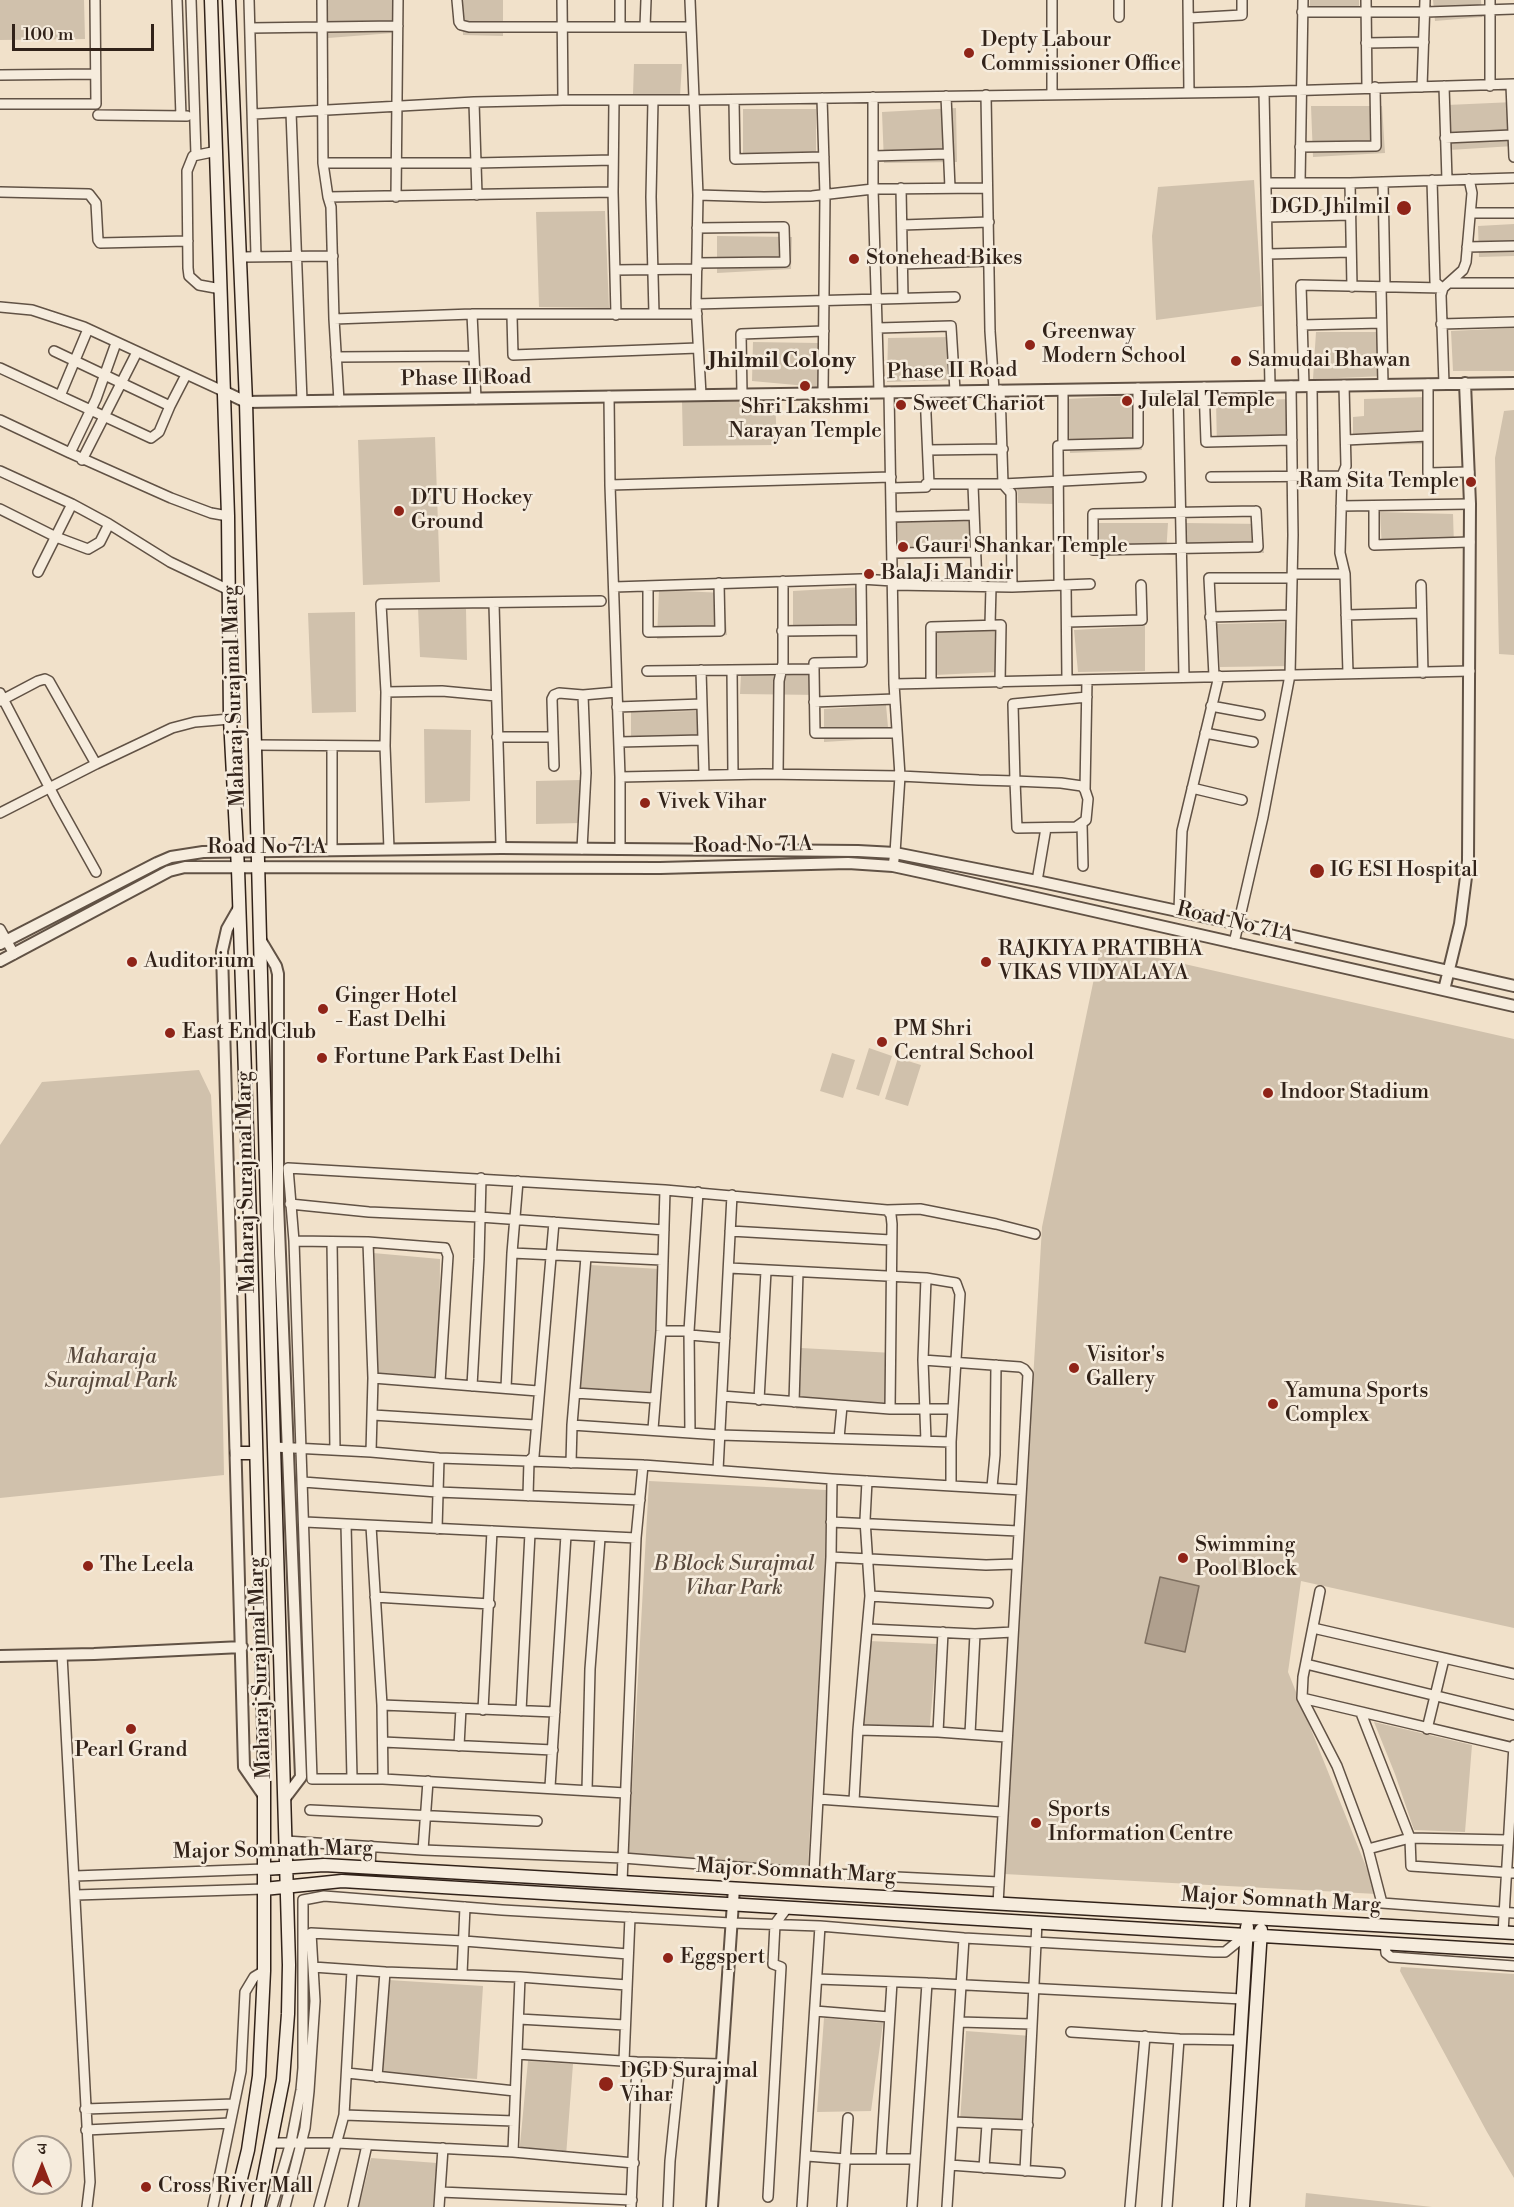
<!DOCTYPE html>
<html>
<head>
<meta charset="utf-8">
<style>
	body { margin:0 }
	#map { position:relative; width:1514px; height:2207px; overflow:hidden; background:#f1e1ca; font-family:"Libre Bodoni","Noto Serif Devanagari",serif }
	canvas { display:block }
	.north { position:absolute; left:12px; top:2135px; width:60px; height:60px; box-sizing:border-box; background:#f6ecdd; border:2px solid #a79b8f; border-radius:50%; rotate:0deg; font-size:16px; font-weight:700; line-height:24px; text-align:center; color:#312219 }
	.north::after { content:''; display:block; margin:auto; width:21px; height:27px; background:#8f2418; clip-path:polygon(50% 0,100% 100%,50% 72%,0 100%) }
	.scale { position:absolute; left:12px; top:24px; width:142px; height:27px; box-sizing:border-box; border:3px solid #312219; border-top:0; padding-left:8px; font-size:18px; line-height:21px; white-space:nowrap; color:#312219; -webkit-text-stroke:4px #f6ecdd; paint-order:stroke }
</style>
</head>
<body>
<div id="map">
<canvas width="1514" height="2207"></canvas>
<div class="north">उ</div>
<div class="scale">100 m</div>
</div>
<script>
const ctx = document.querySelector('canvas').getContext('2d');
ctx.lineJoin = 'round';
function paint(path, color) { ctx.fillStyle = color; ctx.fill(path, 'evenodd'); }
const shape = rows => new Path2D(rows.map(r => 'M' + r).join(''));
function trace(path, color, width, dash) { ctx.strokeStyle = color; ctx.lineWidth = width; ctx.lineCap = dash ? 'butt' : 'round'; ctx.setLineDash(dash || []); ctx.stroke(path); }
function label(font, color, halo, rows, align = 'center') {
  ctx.font = font + ' "Libre Bodoni",serif'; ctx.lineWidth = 5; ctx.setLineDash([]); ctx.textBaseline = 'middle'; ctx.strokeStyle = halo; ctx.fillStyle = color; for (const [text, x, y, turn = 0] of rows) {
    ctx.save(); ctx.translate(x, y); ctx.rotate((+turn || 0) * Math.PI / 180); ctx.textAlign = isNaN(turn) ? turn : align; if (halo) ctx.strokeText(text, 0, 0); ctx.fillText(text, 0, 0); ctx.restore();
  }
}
const green = shape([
	[0,0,84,0,85,39,0,40],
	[326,0,392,0,393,33,328,38],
	[462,0,503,0,503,36,463,35],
	[1310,0,1359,0,1359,18,1309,17],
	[1433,0,1481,0,1482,17,1435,21],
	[634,64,682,64,680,96,633,94],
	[1514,102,1514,146,1449,150,1447,105],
	[1311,106,1382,106,1385,153,1313,157],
	[956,108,957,162,884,163,882,112],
	[743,109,816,109,816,155,743,157],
	[1254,180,1262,306,1156,320,1152,236,1158,187],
	[605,211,609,308,539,307,536,212],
	[1514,224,1514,256,1479,257,1478,226],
	[717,236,792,237,791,269,717,273],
	[1514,328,1514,371,1453,371,1451,331],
	[1316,332,1387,332,1386,376,1313,379],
	[952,337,953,380,887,382,888,338],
	[753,342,818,343,818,387,752,381],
	[1143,395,1142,450,1070,453,1067,399],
	[1426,397,1426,444,1353,445,1353,417,1364,416,1364,399],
	[775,399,777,445,683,446,682,401],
	[1290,399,1289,444,1217,447,1216,402],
	[1514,410,1514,655,1499,654,1495,458,1504,411],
	[435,437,440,582,363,585,358,440],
	[1053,482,1054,504,1018,503,1017,483],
	[1380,512,1453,514,1454,546,1382,550],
	[972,519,973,549,903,550,898,539,897,520],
	[1098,523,1168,523,1166,554,1099,555],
	[1185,523,1262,524,1264,553,1183,551],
	[864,587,865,634,793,637,793,591],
	[659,590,724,593,727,635,657,639],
	[418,607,466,609,467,660,420,657],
	[355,612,356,712,312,713,308,613],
	[1292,622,1292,666,1220,667,1217,624],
	[1145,626,1145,671,1078,672,1074,630],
	[997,630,997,672,935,675,935,631],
	[741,674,819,675,820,695,740,694],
	[886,705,889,738,824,742,824,709],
	[699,711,699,743,631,743,631,712],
	[424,729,471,730,470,801,425,803],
	[581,780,582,823,536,824,536,781],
	[1101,945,1514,1039,1514,1628,1301,1581,1288,1672,1377,1894,1004,1874,1042,1227],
	[869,1048,892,1056,879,1096,856,1089],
	[832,1053,855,1060,843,1098,820,1091],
	[898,1058,921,1065,908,1106,885,1099],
	[199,1070,211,1095,220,1266,224,1475,0,1498,0,1145,42,1082],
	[373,1253,440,1259,439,1377,378,1373],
	[590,1265,660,1269,650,1397,580,1389],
	[801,1348,893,1353,888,1412,796,1409],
	[649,1481,826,1490,825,1560,808,1866,628,1856],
	[869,1641,937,1644,929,1735,862,1733],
	[1374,1722,1472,1745,1465,1832,1414,1830,1395,1774],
	[1401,1967,1514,1974,1514,2178,1487,2132,1400,1971],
	[389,1980,483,1986,477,2079,383,2073],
	[824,2018,883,2023,871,2111,817,2112],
	[966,2031,1031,2036,1022,2126,960,2122],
	[528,2061,573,2064,566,2156,519,2155],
	[371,2158,437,2163,433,2207,359,2207],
	[1306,2193,1432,2207,1305,2207]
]);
const water = shape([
	[1160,1577,1199,1586,1185,1652,1145,1643,1160,1577]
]);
const minor = shape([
	[177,0,181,116],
	[191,0,196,155],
	[249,0,256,256],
	[322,0,323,163,328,197,331,207,334,319,339,401],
	[457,0,459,22,461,25,469,27,691,27],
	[562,0,563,100],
	[690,0,698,195,696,304,701,395],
	[1119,0,1119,17],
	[1188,0,1189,93],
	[1366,0,1367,87],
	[1490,0,1490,86],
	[1302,12,1426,12,1514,9],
	[1189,18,1242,15,1242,0],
	[620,27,620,0],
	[645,27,646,0],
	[250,28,398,26],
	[1366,43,1424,42],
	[0,75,95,74],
	[1511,85,1514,157],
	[1444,86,1447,180],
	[1422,87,1425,0],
	[1264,92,1270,386],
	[1052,94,1052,0],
	[986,95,990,331,994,390],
	[946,96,950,188],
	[873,97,873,189,879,392],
	[822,98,825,195,823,393],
	[614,100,613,192,616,315],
	[653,100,651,197,654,314],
	[734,100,735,159,824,157],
	[474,102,477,195],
	[0,104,96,104,95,0],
	[291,112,302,401],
	[254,114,474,102,563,100,695,100,1249,92,1514,84],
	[98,115,187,116],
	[1445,138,1512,135],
	[1300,147,1376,146,1375,87],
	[217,151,193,156,187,171,188,268,189,276,199,285,221,289],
	[873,156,948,154],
	[323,163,476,163,613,160],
	[1432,180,1435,282,1442,288],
	[1383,182,1385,285,1381,287,1383,385],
	[1266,183,1350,183,1514,178],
	[1300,183,1303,0],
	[1350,183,1352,287],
	[901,188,903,298],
	[0,192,89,194,96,203,98,240,100,243,188,241],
	[698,195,764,197,812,196,873,189,986,188],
	[328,197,613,192],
	[396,197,398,0],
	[1471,213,1514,213],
	[1267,217,1351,215],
	[902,225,989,222],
	[1467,247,1514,246],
	[1268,254,1351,252],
	[242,257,333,256],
	[697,263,785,262,784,227,697,228],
	[902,264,989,261],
	[615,270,697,269],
	[1450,283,1514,283],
	[696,304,955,297],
	[0,307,32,310,84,327,225,392],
	[472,314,476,399],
	[512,316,513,355,698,348],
	[334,319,472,314,697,314],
	[1441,324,1514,322],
	[1302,325,1381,323],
	[878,328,951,326,955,391],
	[116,343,96,399,70,453,171,498,211,513,228,516],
	[54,351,170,406],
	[336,357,474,356],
	[0,368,151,438,159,432,170,406,186,375],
	[1428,384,1428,473,1469,472],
	[1444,384,1441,295,1443,288,1463,270,1466,262,1472,193,1469,179],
	[1304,386,1301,285,1443,288],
	[1312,386,1313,477],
	[1204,387,1206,442,1292,440],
	[1178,388,1184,677],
	[1000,390,1003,484,1011,493,1012,587],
	[889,392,894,684,900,776,895,853,893,866],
	[925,392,929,484],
	[742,394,741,334,824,331],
	[60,396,88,329],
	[609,396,610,485,620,777,620,849],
	[0,420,70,453],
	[1346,440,1428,436],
	[1063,445,1138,443,1138,388],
	[928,450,1003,449],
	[82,460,137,352],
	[0,471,72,504,109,524,170,562,229,590],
	[1342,476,1340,553,1345,574],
	[1211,477,1342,476,1346,466,1344,385],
	[610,485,891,477],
	[973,485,977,586],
	[891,488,926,487,926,484,1003,484,1141,477],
	[1341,506,1470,504],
	[1374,506,1374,545,1470,542],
	[0,509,56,537,88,549,100,542,109,524],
	[1256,511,1258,547,1093,550,1093,514,1256,511],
	[892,517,974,515],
	[892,553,975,552],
	[38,572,72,504],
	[1292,574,1345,574,1348,673],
	[893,585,1012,587,1090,584],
	[1059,585,1058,446,1063,445,1063,390],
	[1066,585,1067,680],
	[1421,585,1423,673],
	[648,586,648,632,720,631,719,583],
	[614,587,861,579,893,581],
	[494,604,501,848],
	[1346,615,1421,613],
	[1210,617,1291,615],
	[1067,622,1142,620,1141,585],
	[990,625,991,587],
	[782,631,861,630],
	[814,669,815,733,897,733],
	[701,670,704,775],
	[732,670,733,774],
	[647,671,814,669,814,663,862,662,861,579],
	[1214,676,1209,578,1292,578],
	[931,683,931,627,1001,625,1000,683],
	[894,684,1470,671],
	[386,692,442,691,496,696],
	[0,693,57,802,96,872],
	[0,701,38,681,45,679,49,681,96,764],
	[814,702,895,699],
	[1211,706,1260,715],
	[617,707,702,704],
	[1205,733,1253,742],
	[497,737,553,737],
	[619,742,702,740],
	[256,745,385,746],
	[332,746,332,850],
	[554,766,552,699,554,695,559,693,583,695,617,692],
	[778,774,779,681,783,663,783,581],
	[620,777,764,774,900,776,979,780,1015,781,1061,783,1082,786,1085,790,1088,799,1086,820,1076,827,1017,828,1015,781,1013,704,1087,697],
	[1192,788,1242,800],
	[1085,790,1087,680],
	[0,813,96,764,172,728,195,722,230,719],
	[1082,824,1083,866],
	[389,849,385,746,386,692,381,604,601,601],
	[582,849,586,773,583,695],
	[1037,881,1046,828],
	[1179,910,1182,831,1219,676],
	[0,929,14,954],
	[1234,943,1263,817,1290,675,1293,535,1291,386],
	[290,1204,369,1212,480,1217,664,1230],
	[887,1210,891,1215,892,1224,890,1409],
	[730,1231,891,1240],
	[294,1241,368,1242,445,1248,448,1256,440,1383],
	[332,1242,335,1450],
	[368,1242,373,1378,371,1452],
	[512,1253,662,1260],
	[729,1268,926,1278,956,1283,960,1294,951,1442,951,1485],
	[661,1331,689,1331],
	[690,1335,725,1338],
	[923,1360,1020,1367,1024,1369,1028,1374,998,1904],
	[373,1378,538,1391],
	[472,1386,479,1259,481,1178],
	[506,1388,512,1253,518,1181],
	[575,1393,654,1398],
	[722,1396,890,1409,953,1409],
	[759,1400,766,1271],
	[794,1402,798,1272],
	[373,1415,535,1425],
	[572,1425,720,1435,951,1442],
	[653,1429,661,1331,665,1190],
	[690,1433,689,1331,698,1192],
	[839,1438,842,1406],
	[926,1441,923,1360,926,1278],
	[274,1447,371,1452,439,1458,643,1465,832,1479,1021,1490],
	[571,1463,572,1425,586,1257],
	[718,1470,732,1195],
	[303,1482,437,1492,640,1500],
	[992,1487,995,1455,996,1365],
	[528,1496,529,1461,534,1456,554,1222],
	[305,1522,636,1538],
	[831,1522,1018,1531],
	[346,1524,352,1778],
	[371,1526,382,1705,383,1779],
	[437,1529,439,1458],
	[831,1557,986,1565,1016,1564],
	[1320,1591,1303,1677,1302,1698,1337,1766,1368,1849,1382,1903,1514,1913],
	[870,1596,988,1603],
	[375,1597,490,1604],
	[1313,1628,1514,1674],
	[868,1629,975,1634,1013,1632],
	[62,1655,90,2182,87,2207],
	[1306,1664,1514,1715],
	[1302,1698,1514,1748],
	[382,1705,555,1712],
	[483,1710,492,1531],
	[521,1711,530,1533],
	[1361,1713,1410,1838,1411,1866,1514,1873],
	[1427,1729,1444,1659],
	[858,1730,938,1732,1006,1737],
	[938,1732,943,1632],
	[970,1734,975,1634],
	[383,1742,553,1750],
	[459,1746,461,1708],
	[550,1787,566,1535],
	[587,1790,590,1669,600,1538],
	[626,1793,383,1779,312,1779,294,1241,288,1168,665,1190,887,1210,920,1209,996,1224,1035,1234],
	[818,1799,1002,1812],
	[854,1801,858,1730,870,1596,865,1520,867,1481],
	[310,1810,537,1821],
	[286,1841,423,1850,623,1858,814,1873,999,1882],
	[1368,1849,1410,1838,1508,1840],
	[423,1850,428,1781],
	[370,1868,371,1846],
	[814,1873,831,1557,832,1479],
	[75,1876,264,1869],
	[622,1882,636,1538,643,1465],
	[76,1895,264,1889],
	[1503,1933,1514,1745],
	[1385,1943,1386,1953,1391,1957,1514,1966],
	[313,1967,385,1972,520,1977,627,1985],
	[462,1974,465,1907],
	[817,1979,927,1983,1242,1999],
	[815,2011,889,2017],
	[519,2019,625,2025],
	[959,2022,1032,2024],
	[1071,2032,1179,2039,1240,2040],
	[517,2054,637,2062,722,2064],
	[624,2061,630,1917],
	[347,2073,515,2091],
	[377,2077,385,1972],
	[85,2109,234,2104],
	[344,2115,514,2121],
	[953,2122,1028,2125],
	[86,2130,230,2123],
	[272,2143,337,2143,513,2152,634,2163],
	[513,2152,520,1977],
	[807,2156,847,2159,915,2159],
	[881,2159,892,1982],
	[950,2165,1060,2173],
	[984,2168,987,2124],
	[1025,2171,1037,1922],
	[440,2192,632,2200],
	[768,2197,781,1967,773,1964,775,1924,787,1908],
	[213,2207,241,2071,245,1992,254,1977,264,1971],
	[272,2207,291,2142,301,2090,303,2068,303,1900,324,1896,502,1910,731,1923,820,1926,964,1938,1214,1952,1225,1952,1246,1935],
	[285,2207,305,2128,309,2091,315,2001,311,1933,464,1941,628,1954],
	[319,2207,344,2115,352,1970],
	[353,2207,367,2145],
	[439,2207,443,2148],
	[631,2207,637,2062],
	[668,2207,670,2161,680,2064],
	[802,2207,820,1926],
	[842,2207,848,2118],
	[912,2207,927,1983],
	[947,2207,964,1938],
	[1130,2207,1145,2036],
	[1167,2207,1179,2039]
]);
const tertiary = shape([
	[225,392,246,402,1514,383],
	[239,908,227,929,222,951,244,1767,264,1796],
	[261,941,276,966,278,974,278,1204,301,1777,285,1798],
	[0,944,157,863,171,857,203,852,501,848,858,851,895,853,1037,881,1276,932,1514,986],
	[0,961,169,871,185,867,660,868,848,863,893,866,930,874,1514,1006],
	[1444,990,1460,924,1468,861,1470,504,1465,383],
	[0,1656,94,1654,242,1647],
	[712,2207,734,1888]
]);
const secondary = shape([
	[211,0,228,516,230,719,238,869,251,1249,264,1747,264,1971,259,2076,248,2150,234,2207],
	[229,0,246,402,267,1205,289,1965,288,2014,283,2080,258,2207],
	[237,1453,256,1453],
	[264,1869,324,1865,1514,1933],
	[264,1889,342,1881,1514,1951],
	[1230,2207,1247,1927],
	[1243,2207,1261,1930]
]);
const markers = [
	[969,53,6,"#8f2418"],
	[1404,208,8,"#8f2418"],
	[854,259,6,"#8f2418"],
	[1030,345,6,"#8f2418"],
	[1236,361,6,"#8f2418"],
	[805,386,6,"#8f2418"],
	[1127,401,6,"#8f2418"],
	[901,405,6,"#8f2418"],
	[1471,482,6,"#8f2418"],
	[399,511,6,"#8f2418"],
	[903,547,6,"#8f2418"],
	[869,574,6,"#8f2418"],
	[645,803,6,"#8f2418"],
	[1317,871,8,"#8f2418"],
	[132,962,6,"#8f2418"],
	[986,962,6,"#8f2418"],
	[323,1009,6,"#8f2418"],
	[170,1033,6,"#8f2418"],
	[882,1042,6,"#8f2418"],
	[322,1058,6,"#8f2418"],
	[1268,1093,6,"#8f2418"],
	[1074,1368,6,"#8f2418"],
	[1273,1404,6,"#8f2418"],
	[1183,1558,6,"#8f2418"],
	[88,1566,6,"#8f2418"],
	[131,1729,6,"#8f2418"],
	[1036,1823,6,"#8f2418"],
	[668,1958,6,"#8f2418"],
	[606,2084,8,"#8f2418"],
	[146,2187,6,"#8f2418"]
];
const poiNames = [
	["Depty Labour",981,41],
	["Commissioner Office",981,65],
	["DGD Jhilmil",1390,208,"right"],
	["Stonehead Bikes",866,259],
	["Greenway",1042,333],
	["Modern School",1042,357],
	["Samudai Bhawan",1248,361],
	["Julelal Temple",1139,401],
	["Sweet Chariot",913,405],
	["Shri Lakshmi",805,408,"center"],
	["Narayan Temple",805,432,"center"],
	["Ram Sita Temple",1459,482,"right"],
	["DTU Hockey",411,499],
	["Ground",411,523],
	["Gauri Shankar Temple",915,547],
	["BalaJi Mandir",881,574],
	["Vivek Vihar",657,803],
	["IG ESI Hospital",1330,871],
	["RAJKIYA PRATIBHA",998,950],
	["VIKAS VIDYALAYA",998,974],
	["Auditorium",144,962],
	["Ginger Hotel",335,997],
	["- East Delhi",335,1021],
	["PM Shri",894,1030],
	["Central School",894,1054],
	["East End Club",182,1033],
	["Fortune Park East Delhi",334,1058],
	["Indoor Stadium",1280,1093],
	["Visitor's",1086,1356],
	["Gallery",1086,1380],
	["Yamuna Sports",1285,1392],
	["Complex",1285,1416],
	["Swimming",1195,1546],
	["Pool Block",1195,1570],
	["The Leela",100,1566],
	["Pearl Grand",131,1751,"center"],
	["Sports",1048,1811],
	["Information Centre",1048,1835],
	["Eggspert",680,1958],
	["DGD Surajmal",620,2072],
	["Vihar",620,2096],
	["Cross River Mall",158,2187]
];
const streetNames = [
	["Phase II Road",952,372,-1],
	["Phase II Road",466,379,-1],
	["Maharaj Surajmal Marg",235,696,-92],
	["Road No 71A",753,846,-1],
	["Road No 71A",267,848],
	["Road No 71A",1235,923,13],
	["Maharaj Surajmal Marg",247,1182,-91],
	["Maharaj Surajmal Marg",261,1668,-92],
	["Major Somnath Marg",273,1851,-1],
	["Major Somnath Marg",796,1872,3],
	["Major Somnath Marg",1281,1901,3]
];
const parkNames = [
	["Maharaja",111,1358],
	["Surajmal Park",111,1382],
	["B Block Surajmal",734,1565],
	["Vihar Park",734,1589]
];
const neighbourhoodNames = [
	["Jhilmil Colony",782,362]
];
paint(green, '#d0c1ac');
paint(water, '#b0a08e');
trace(water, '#7d6e5f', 1.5);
trace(minor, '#615245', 12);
trace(tertiary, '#615245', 14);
trace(secondary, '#312219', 15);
trace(minor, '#f6ecdd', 9);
trace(tertiary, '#f6ecdd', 10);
trace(secondary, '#f6ecdd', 12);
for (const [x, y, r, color] of markers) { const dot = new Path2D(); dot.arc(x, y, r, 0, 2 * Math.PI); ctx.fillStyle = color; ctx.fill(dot); trace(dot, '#f6ecdd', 2); }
label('21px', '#312219', '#f6ecdd', poiNames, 'left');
label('21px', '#312219', '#f6ecdd', streetNames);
label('italic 21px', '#594a3e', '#f6ecdd', parkNames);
label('bold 22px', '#312219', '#f6ecdd', neighbourhoodNames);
</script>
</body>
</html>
